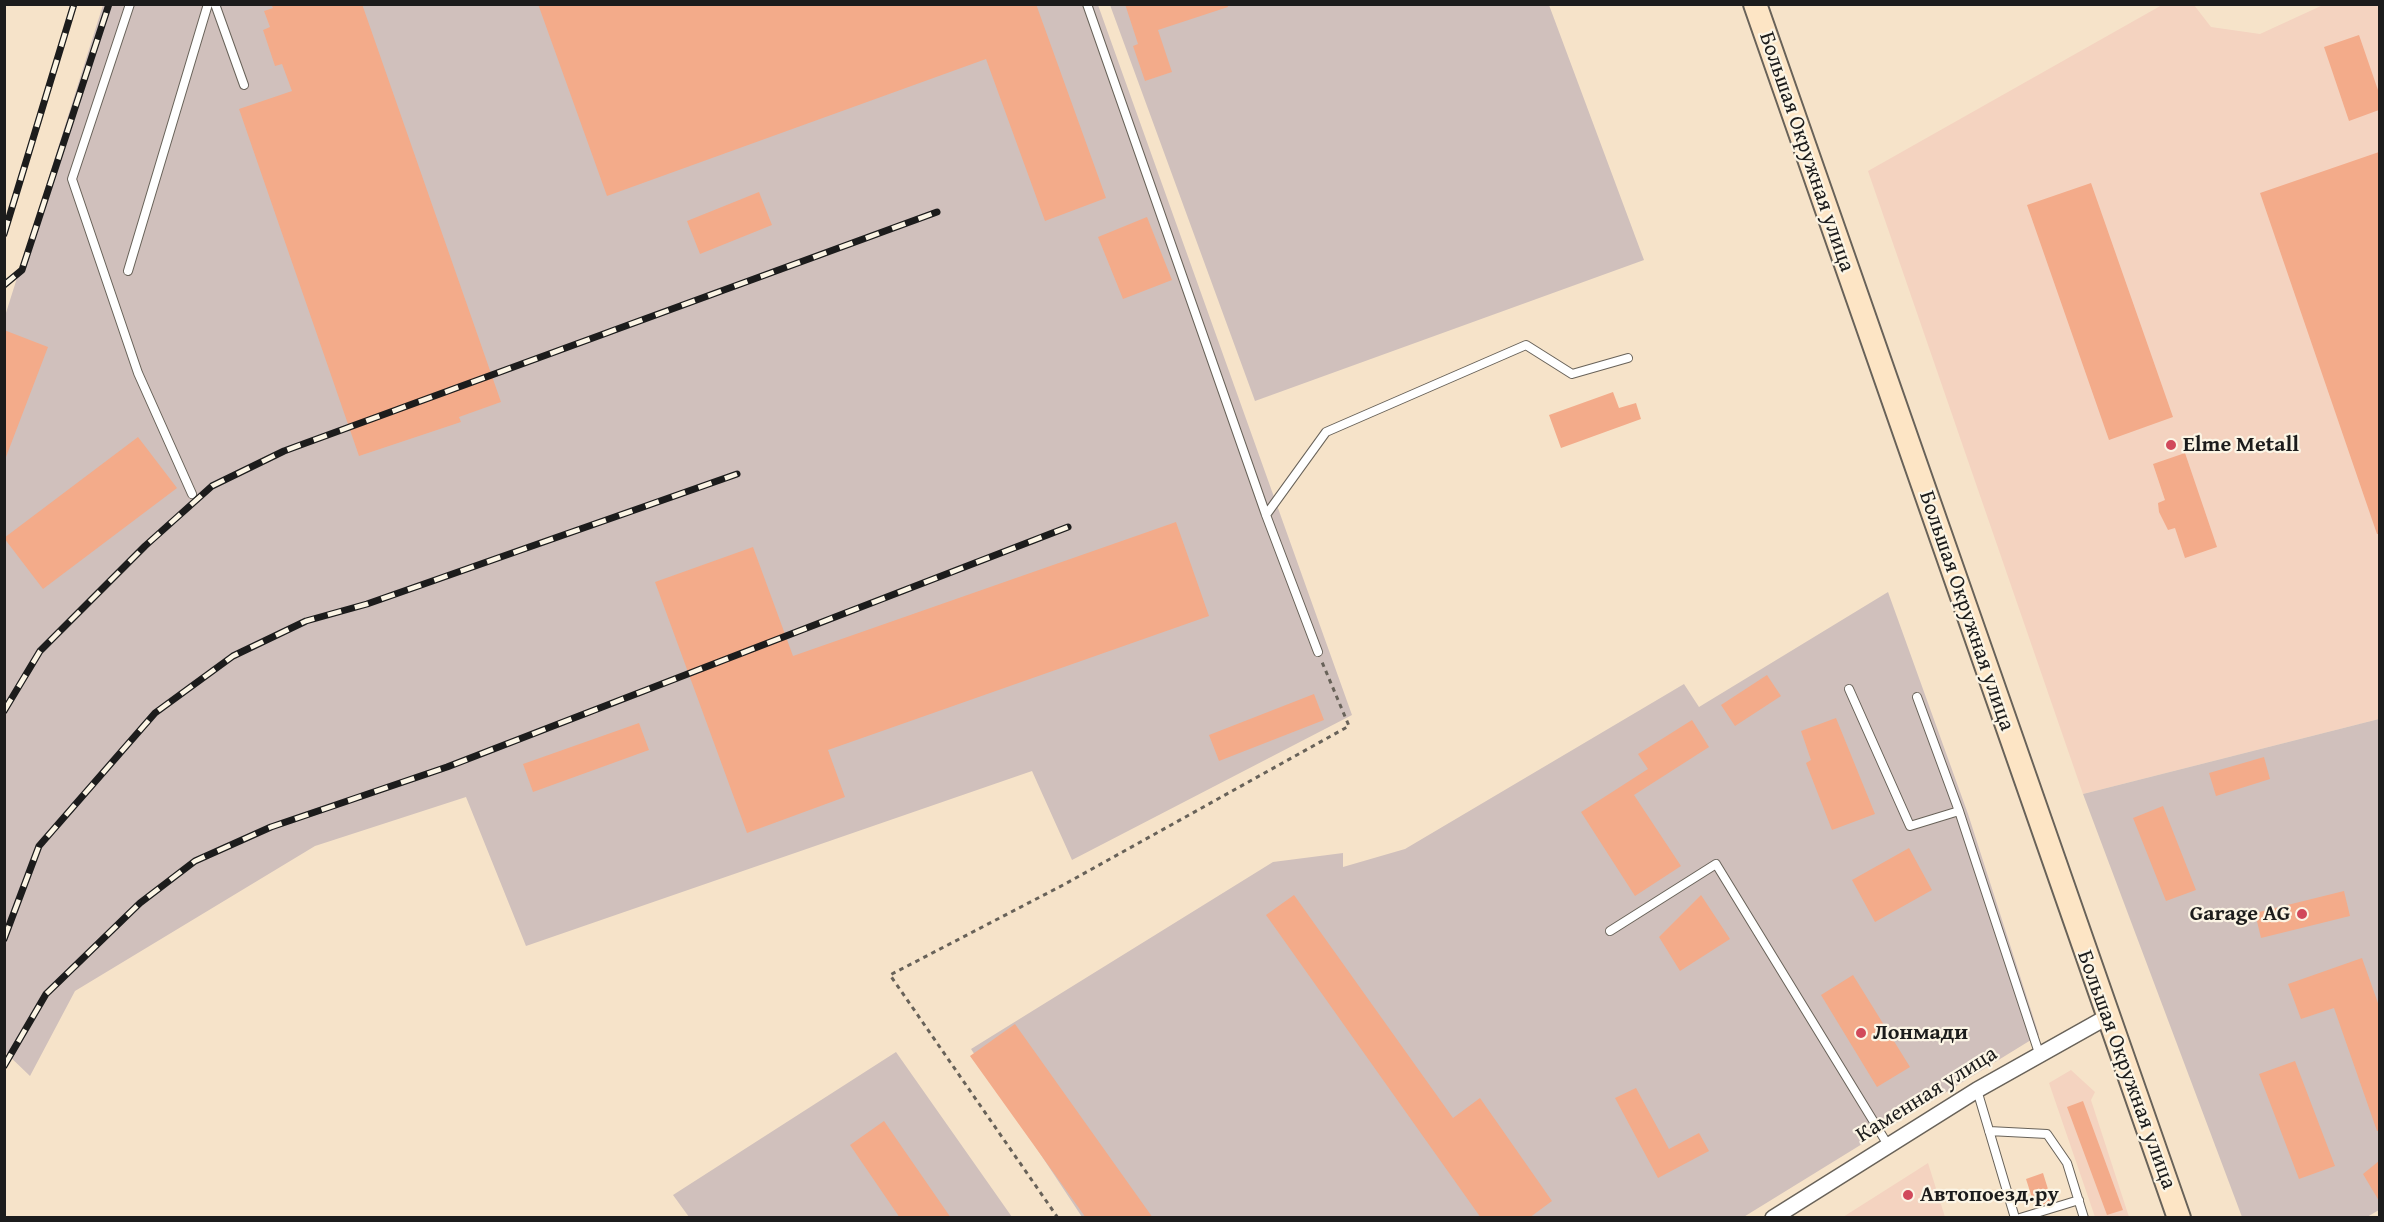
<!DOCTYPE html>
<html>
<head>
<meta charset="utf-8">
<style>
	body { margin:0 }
	#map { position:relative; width:2384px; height:1222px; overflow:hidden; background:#f6e3c9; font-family:"Gentium Book Plus",serif }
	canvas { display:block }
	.frame { position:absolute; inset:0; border:6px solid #1c1c1c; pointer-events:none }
</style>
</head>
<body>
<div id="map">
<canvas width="2384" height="1222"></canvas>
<div class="frame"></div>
</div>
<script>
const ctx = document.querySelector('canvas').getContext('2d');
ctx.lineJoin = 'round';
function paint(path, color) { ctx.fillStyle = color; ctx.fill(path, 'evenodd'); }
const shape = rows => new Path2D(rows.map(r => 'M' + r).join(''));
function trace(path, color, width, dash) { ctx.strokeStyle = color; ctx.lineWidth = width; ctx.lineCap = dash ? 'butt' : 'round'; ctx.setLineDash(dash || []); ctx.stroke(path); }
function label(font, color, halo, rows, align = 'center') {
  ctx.font = font + ' "Gentium Book Plus",serif'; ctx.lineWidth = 4.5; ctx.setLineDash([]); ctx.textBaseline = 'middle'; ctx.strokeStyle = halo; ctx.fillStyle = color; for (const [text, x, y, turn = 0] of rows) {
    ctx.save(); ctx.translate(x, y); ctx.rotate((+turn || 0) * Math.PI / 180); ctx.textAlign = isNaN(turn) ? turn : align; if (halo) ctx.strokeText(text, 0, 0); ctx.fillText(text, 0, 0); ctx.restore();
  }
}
const built = shape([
	[2162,5,2194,5,2211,27,2260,34,2323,5,2378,5,2380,10,2379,719,2083,794,1868,171],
	[2071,1070,2095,1092,2091,1100,2129,1217,2095,1217,2049,1083],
	[1928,1163,1945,1217,1843,1217,1914,1172]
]);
const industrial = shape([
	[103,5,1098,5,1352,715,1072,860,1032,771,526,946,466,797,315,846,75,991,30,1076,5,1052,5,316],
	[1110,5,1549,5,1644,260,1255,401],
	[1888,592,1968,814,2039,1035,1742,1218,1082,1217,971,1049,1273,862,1343,853,1343,867,1405,849,1684,684,1699,707],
	[2379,719,2379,1210,2367,1217,2242,1217,2083,794],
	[896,1052,1012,1217,689,1217,673,1195]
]);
const building = shape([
	[271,4,362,4,501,402,459,417,461,422,359,456,239,109,292,91,282,64,275,66,263,30,270,27,264,11,273,8],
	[538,4,1036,4,1106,198,1045,221,986,59,607,196],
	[1125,4,1227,4,1228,7,1158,30,1172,72,1145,81,1133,46,1138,44],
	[2359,35,2379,93,2379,110,2349,121,2324,47],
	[2379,152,2379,534,2377,534,2260,193],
	[2091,183,2173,417,2109,440,2027,205],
	[759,192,772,225,700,254,687,221],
	[1147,217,1172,280,1123,299,1098,237],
	[4,330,48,347,6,457,4,457],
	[1613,392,1619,408,1636,403,1641,419,1561,448,1549,415],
	[138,437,177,488,43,589,4,538],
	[2185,453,2217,547,2185,558,2175,528,2168,530,2159,512,2158,503,2165,500,2153,464],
	[1176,522,1209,616,828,750,845,797,747,833,655,582,753,547,793,656],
	[1767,675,1781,696,1735,726,1721,705],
	[1314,694,1324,720,1219,761,1209,735],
	[1836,718,1875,814,1832,830,1806,763,1811,760,1801,731],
	[1692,720,1709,747,1634,795,1681,866,1635,896,1581,812,1648,769,1638,754],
	[639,723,649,750,533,792,523,764],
	[2264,757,2270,779,2216,796,2209,773],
	[2163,806,2196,890,2166,901,2133,818],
	[1909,848,1932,890,1875,922,1852,880],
	[2344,891,2350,916,2261,938,2255,913],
	[1294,895,1453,1118,1480,1098,1552,1201,1529,1218,1481,1218,1266,915],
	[1701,895,1730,939,1680,971,1659,937],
	[2362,958,2379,1006,2379,1131,2377,1131,2334,1008,2301,1019,2288,984],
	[1853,975,1910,1067,1877,1087,1821,995],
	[1015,1024,1153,1218,1086,1218,970,1056],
	[2295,1061,2335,1166,2299,1179,2259,1074],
	[1636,1088,1669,1149,1699,1133,1709,1151,1658,1178,1615,1098],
	[2083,1101,2123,1210,2107,1215,2067,1107],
	[884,1121,951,1218,900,1218,850,1145],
	[2379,1161,2379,1201,2363,1174],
	[2043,1173,2052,1202,2035,1207,2026,1179]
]);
const path = shape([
	[1058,1218,890,975,1065,884,1349,726,1322,662]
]);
const service = shape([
	[130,4,72,179,138,373,192,494],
	[215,4,244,85],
	[1087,4,1266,515,1318,652],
	[128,271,208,4],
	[1266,515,1326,432,1526,345,1572,374,1628,358],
	[1849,689,1910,826,1959,811],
	[1917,697,1959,811,2039,1053],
	[1610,931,1716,864,1888,1145],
	[1977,1090,2015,1218],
	[1989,1131,2047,1134,2067,1163,2084,1218],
	[2020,1218,2079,1200]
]);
const minor = shape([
	[1773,1218,1977,1090,2107,1017]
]);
const secondary = shape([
	[1755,4,2179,1218]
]);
const rail = shape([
	[4,234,74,4],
	[4,285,22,270,109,4],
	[4,711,40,651,145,546,212,486,284,451,937,212],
	[4,939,39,846,155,713,233,656,306,621,367,604,737,474],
	[4,1066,46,994,140,903,195,861,271,827,447,767,1068,527]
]);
const markers = [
	[2171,445,6,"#d1495b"],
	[2302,914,6,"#d1495b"],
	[1861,1033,6,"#d1495b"],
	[1908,1195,6,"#d1495b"]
];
const streetNames = [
	["Большая Окружная улица",1806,152,71],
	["Большая Окружная улица",1966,611,71],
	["Большая Окружная улица",2126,1070,70],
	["Каменная улица",1927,1095,-32]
];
const poiNames = [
	["Elme Metall",2183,445],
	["Garage AG",2290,914,"right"],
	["Лонмади",1873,1033],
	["Автопоезд.ру",1920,1195]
];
paint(built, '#f4d3c0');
paint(industrial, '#d0c0bc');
paint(building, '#f3ab8a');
trace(service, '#686259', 10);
trace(minor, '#686259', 18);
trace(secondary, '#686259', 26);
trace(path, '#686259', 3, [4.5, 4.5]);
trace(service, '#fff', 8);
trace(minor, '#fff', 15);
trace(secondary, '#fde5c5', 22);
trace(rail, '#1c1c1c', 7);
trace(rail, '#fcf5e5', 4.5, [14]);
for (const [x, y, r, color] of markers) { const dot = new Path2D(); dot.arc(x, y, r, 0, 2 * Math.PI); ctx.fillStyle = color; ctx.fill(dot); trace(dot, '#fcf5e5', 2); }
label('22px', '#1c1c1c', '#fcf5e5', streetNames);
label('bold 22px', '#1c1c1c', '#fcf5e5', poiNames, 'left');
</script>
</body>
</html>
